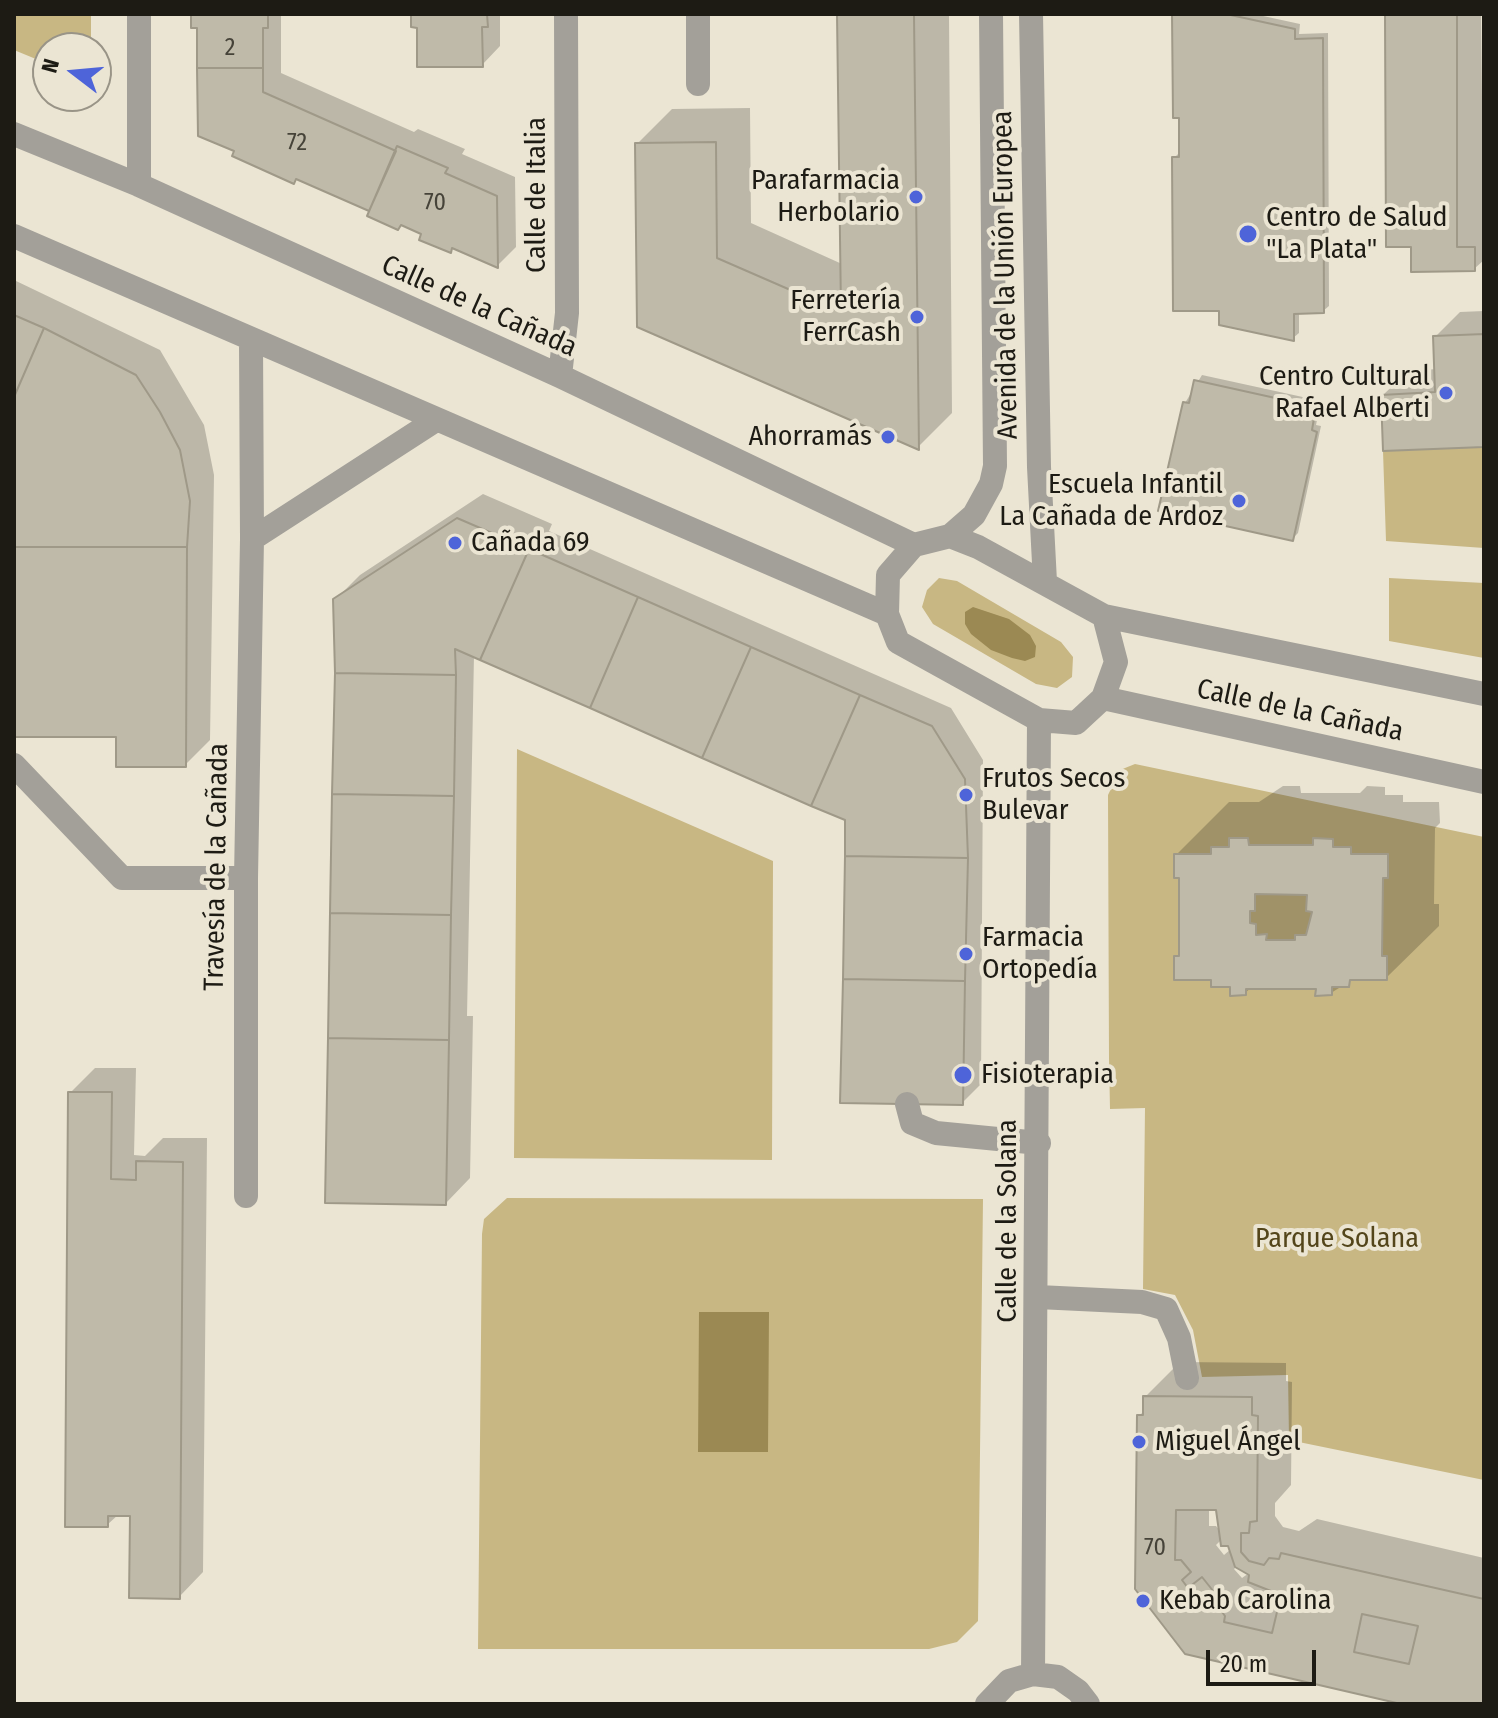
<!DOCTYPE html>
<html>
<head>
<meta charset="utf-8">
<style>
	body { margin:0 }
	#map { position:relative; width:1498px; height:1718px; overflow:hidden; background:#ebe5d3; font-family:"Fira Sans Condensed",sans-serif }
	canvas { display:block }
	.frame { position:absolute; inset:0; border:16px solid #1d1b14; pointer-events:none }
	.north { position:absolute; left:32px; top:32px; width:80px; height:80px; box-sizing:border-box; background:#ebe5d3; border:2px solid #999487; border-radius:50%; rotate:286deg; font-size:22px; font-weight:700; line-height:32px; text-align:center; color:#1d1b14 }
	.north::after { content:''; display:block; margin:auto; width:28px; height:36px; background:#4e64d9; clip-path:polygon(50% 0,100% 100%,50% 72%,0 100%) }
	.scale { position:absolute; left:1206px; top:1650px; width:110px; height:36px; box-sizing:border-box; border:4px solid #1d1b14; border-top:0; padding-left:10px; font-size:24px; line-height:28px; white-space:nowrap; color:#1d1b14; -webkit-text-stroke:6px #ebe5d3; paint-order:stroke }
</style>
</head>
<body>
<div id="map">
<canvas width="1498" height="1718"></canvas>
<div class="frame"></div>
<div class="north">N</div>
<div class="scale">20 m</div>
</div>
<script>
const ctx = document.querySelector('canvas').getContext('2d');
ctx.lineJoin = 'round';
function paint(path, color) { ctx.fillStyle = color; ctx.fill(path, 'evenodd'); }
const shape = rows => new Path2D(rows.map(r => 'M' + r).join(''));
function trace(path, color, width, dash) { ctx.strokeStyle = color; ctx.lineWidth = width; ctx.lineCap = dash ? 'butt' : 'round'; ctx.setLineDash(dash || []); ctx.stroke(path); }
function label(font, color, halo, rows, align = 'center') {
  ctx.font = font + ' "Fira Sans Condensed",sans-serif'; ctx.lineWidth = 8; ctx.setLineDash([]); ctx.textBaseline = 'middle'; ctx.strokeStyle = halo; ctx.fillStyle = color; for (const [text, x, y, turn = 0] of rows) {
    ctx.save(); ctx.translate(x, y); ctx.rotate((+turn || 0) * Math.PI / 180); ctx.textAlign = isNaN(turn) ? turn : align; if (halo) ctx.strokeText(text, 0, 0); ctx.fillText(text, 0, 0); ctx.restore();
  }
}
const green = shape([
	[14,14,91,14,91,48,48,48,48,64,14,50],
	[1484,447,1484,548,1386,541,1383,451],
	[939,578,957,581,1061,642,1073,657,1072,677,1057,688,1036,684,933,624,922,607,927,590],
	[1389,578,1484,583,1484,658,1389,641],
	[517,749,773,861,772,1160,514,1158],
	[1135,764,1484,837,1484,1480,1289,1440,1288,1375,1202,1377,1193,1330,1175,1295,1143,1289,1145,1108,1110,1109,1109,1058,1108,795,1120,770],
	[507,1198,983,1199,978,1621,957,1642,929,1649,478,1649,482,1234,484,1219]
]);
const water = shape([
	[973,607,1009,619,1030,635,1036,646,1035,657,1025,661,1012,658,991,650,971,634,965,624,965,612],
	[699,1312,769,1312,768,1452,698,1452]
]);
const shadow = shape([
	[193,14,281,14,281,73,414,132,418,129,465,149,462,154,515,177,516,247,498,265,455,247,450,251,424,233,298,178,294,182],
	[413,14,500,14,500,46,482,65,419,26],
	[839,14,949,14,952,413,918,447,639,326,637,144,672,109,750,108,751,223,842,264],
	[1174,14,1254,14,1300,24,1299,34,1328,33,1329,306,1323,311,1299,312,1299,333,1293,338,1221,309,1174,158,1181,151],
	[1387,14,1481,14,1484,260,1474,269,1413,270],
	[14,280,160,350,204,425,214,475,210,740,185,765,118,735,14,735],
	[1484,311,1484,445,1383,395,1408,371,1437,369,1435,337,1460,312],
	[1202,375,1321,401,1316,425,1321,426,1298,533,1292,539,1185,403],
	[483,494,552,524,549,531,951,708,983,760,981,1084,962,1103,847,819,474,655,467,1016,473,1016,470,1178,446,1203,337,673,335,600,360,575],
	[1283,786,1300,786,1301,793,1360,793,1367,786,1385,787,1385,795,1403,795,1403,802,1439,802,1440,823,1435,828,1434,904,1439,904,1439,926,1386,978,1355,978,1331,993,1318,987,1252,987,1245,993,1176,957,1181,952,1181,876,1176,855,1229,802,1259,802],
	[95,1068,136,1068,134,1155,145,1156,163,1138,207,1138,203,1572,179,1597,132,1514,119,1514,107,1525,70,1093],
	[1180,1362,1286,1363,1286,1381,1292,1382,1291,1485,1275,1503,1275,1516,1283,1527,1299,1531,1317,1519,1484,1558,1484,1704,1410,1704,1187,1652,1139,1416,1145,1410,1145,1397],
	[1209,1508,1218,1508,1221,1532,1216,1526,1209,1526],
	[1222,1539,1231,1549,1224,1555,1216,1545],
	[1237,1566,1249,1573,1242,1578,1234,1569]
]);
const building = shape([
	[191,14,268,14,268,28,263,28,263,68,197,68,197,28,191,28,191,14],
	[411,14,487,14,488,27,482,27,483,67,417,67,417,28,411,27,411,14],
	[837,14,914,14,919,450,637,327,635,143,716,142,717,258,841,312,837,14],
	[1172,14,1226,14,1295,29,1295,39,1323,38,1324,313,1294,314,1294,341,1219,325,1219,311,1173,311,1172,157,1179,157,1179,118,1173,118,1172,14],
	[1385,14,1457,14,1457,247,1475,247,1475,271,1411,272,1411,247,1386,247,1385,14],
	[197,68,263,68,263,92,396,151,369,211,296,179,294,184,232,156,234,151,198,136,197,68],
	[397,146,448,168,445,173,497,196,498,268,452,248,451,253,419,240,421,234,401,225,398,230,367,216,397,146],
	[14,315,44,328,14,397,14,315],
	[44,328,136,375,160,412,180,450,190,501,187,547,14,547,14,397,44,328],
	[1484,334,1484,447,1383,451,1381,395,1435,392,1433,336,1484,334],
	[1194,380,1316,407,1312,430,1317,432,1293,541,1158,511,1183,402,1189,403,1194,380],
	[457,518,529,549,480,660,455,649,456,675,335,673,333,599,457,518],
	[14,547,187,547,186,767,116,767,116,737,14,737,14,547],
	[529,549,638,597,590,708,480,660,529,549],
	[638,597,751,647,702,758,590,708,638,597],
	[751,647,860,695,811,806,702,758,751,647],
	[335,673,456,675,454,796,332,794,335,673],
	[860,695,932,726,965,779,968,858,845,856,845,820,811,806,860,695],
	[332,794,454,796,451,915,330,913,332,794],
	[1229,838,1248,838,1249,845,1313,845,1313,838,1333,839,1333,847,1351,847,1351,854,1388,854,1388,878,1383,878,1382,956,1387,956,1387,980,1350,980,1349,987,1332,987,1332,995,1315,996,1316,989,1246,989,1246,995,1230,996,1230,987,1211,987,1211,980,1174,980,1174,956,1179,956,1179,878,1174,878,1174,854,1211,854,1211,847,1229,847,1229,838],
	[1255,894,1307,895,1306,911,1312,912,1306,935,1295,935,1295,940,1266,940,1267,934,1256,935,1256,924,1250,923,1250,911,1255,911,1255,894],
	[845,856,968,858,965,981,843,979,845,856],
	[330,913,451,915,449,1040,328,1038,330,913],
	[843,979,965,981,963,1105,840,1103,843,979],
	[328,1038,449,1040,446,1205,325,1203,328,1038],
	[68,1092,112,1092,111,1179,136,1180,136,1161,183,1162,180,1599,129,1598,130,1516,108,1516,108,1527,65,1527,68,1092],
	[1143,1396,1252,1397,1252,1415,1258,1416,1257,1521,1250,1522,1249,1533,1241,1533,1241,1552,1249,1561,1264,1565,1269,1558,1279,1559,1281,1553,1484,1599,1484,1704,1401,1704,1185,1654,1135,1589,1137,1415,1143,1415,1143,1396],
	[1176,1510,1216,1510,1221,1546,1228,1546,1235,1567,1249,1575,1248,1582,1281,1595,1272,1633,1224,1622,1225,1616,1216,1604,1206,1611,1199,1603,1214,1592,1202,1577,1188,1588,1182,1580,1191,1572,1181,1560,1175,1560,1176,1510],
	[1362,1614,1418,1626,1409,1664,1354,1652,1362,1614]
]);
const minor = shape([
	[139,14,139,185],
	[698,14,698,84],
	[1031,14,1039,467,1045,582],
	[14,134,139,185,560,376,914,545],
	[14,236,887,614],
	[560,376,567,313,566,14],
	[950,536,978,547,1104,616,1116,662,1103,698,1076,723,1039,720,898,642,887,614,888,575,914,545,950,536],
	[950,536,974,515,991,484,995,466,991,14],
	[252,539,436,420],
	[1104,616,1484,694],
	[1103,698,1484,782],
	[14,765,122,878,246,878],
	[907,1104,912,1123,936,1133,1039,1143],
	[246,1196,246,878,252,539,251,341],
	[1038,1297,1142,1302,1166,1309,1179,1338,1187,1378],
	[1033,1674,1039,720],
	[987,1704,1009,1681,1033,1674,1058,1677,1078,1691,1088,1704]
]);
const markers = [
	[916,197,8,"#4e64d9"],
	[1248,234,10,"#4e64d9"],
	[917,317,8,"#4e64d9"],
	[1446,393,8,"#4e64d9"],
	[888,437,8,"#4e64d9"],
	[1239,501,8,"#4e64d9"],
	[455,543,8,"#4e64d9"],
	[966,795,8,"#4e64d9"],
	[966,954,8,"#4e64d9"],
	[963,1075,10,"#4e64d9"],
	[1139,1442,8,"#4e64d9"],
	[1143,1601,8,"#4e64d9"]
];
const numberNames = [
	["2",230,48],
	["72",297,143],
	["70",435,203],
	["70",1155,1548]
];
const poiNames = [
	["Parafarmacia",900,181,"right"],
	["Herbolario",900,213,"right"],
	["Centro de Salud",1266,218],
	["\"La Plata\"",1266,250],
	["Ferretería",901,301,"right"],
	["FerrCash",901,333,"right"],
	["Centro Cultural",1430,377,"right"],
	["Rafael Alberti",1430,409,"right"],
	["Ahorramás",872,437,"right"],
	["Escuela Infantil",1223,485,"right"],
	["La Cañada de Ardoz",1223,517,"right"],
	["Cañada 69",471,543],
	["Frutos Secos",982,779],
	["Bulevar",982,811],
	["Farmacia",982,938],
	["Ortopedía",982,970],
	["Fisioterapia",981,1075],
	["Miguel Ángel",1155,1442],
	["Kebab Carolina",1159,1601]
];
const streetNames = [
	["Calle de Italia",537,195,-90],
	["Avenida de la Unión Europea",1006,275,-91],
	["Calle de la Cañada",479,307,24],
	["Calle de la Cañada",1300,711,12],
	["Travesía de la Cañada",217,867,-89],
	["Calle de la Solana",1008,1221,-90]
];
const parkNames = [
	["Parque Solana",1337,1239]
];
paint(green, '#c8b783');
paint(water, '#9b8953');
paint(shadow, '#0003');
paint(building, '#bfbaa9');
trace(building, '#9f9988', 2);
trace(minor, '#a3a099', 24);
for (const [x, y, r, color] of markers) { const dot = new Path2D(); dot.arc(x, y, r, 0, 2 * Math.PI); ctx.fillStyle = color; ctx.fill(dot); trace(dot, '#ebe5d3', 3); }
label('24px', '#464339', null, numberNames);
label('28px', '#1d1b14', '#ebe5d3', poiNames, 'left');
label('28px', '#1d1b14', '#ebe5d3', streetNames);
label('28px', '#53451a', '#ebe5d3', parkNames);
</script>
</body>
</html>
